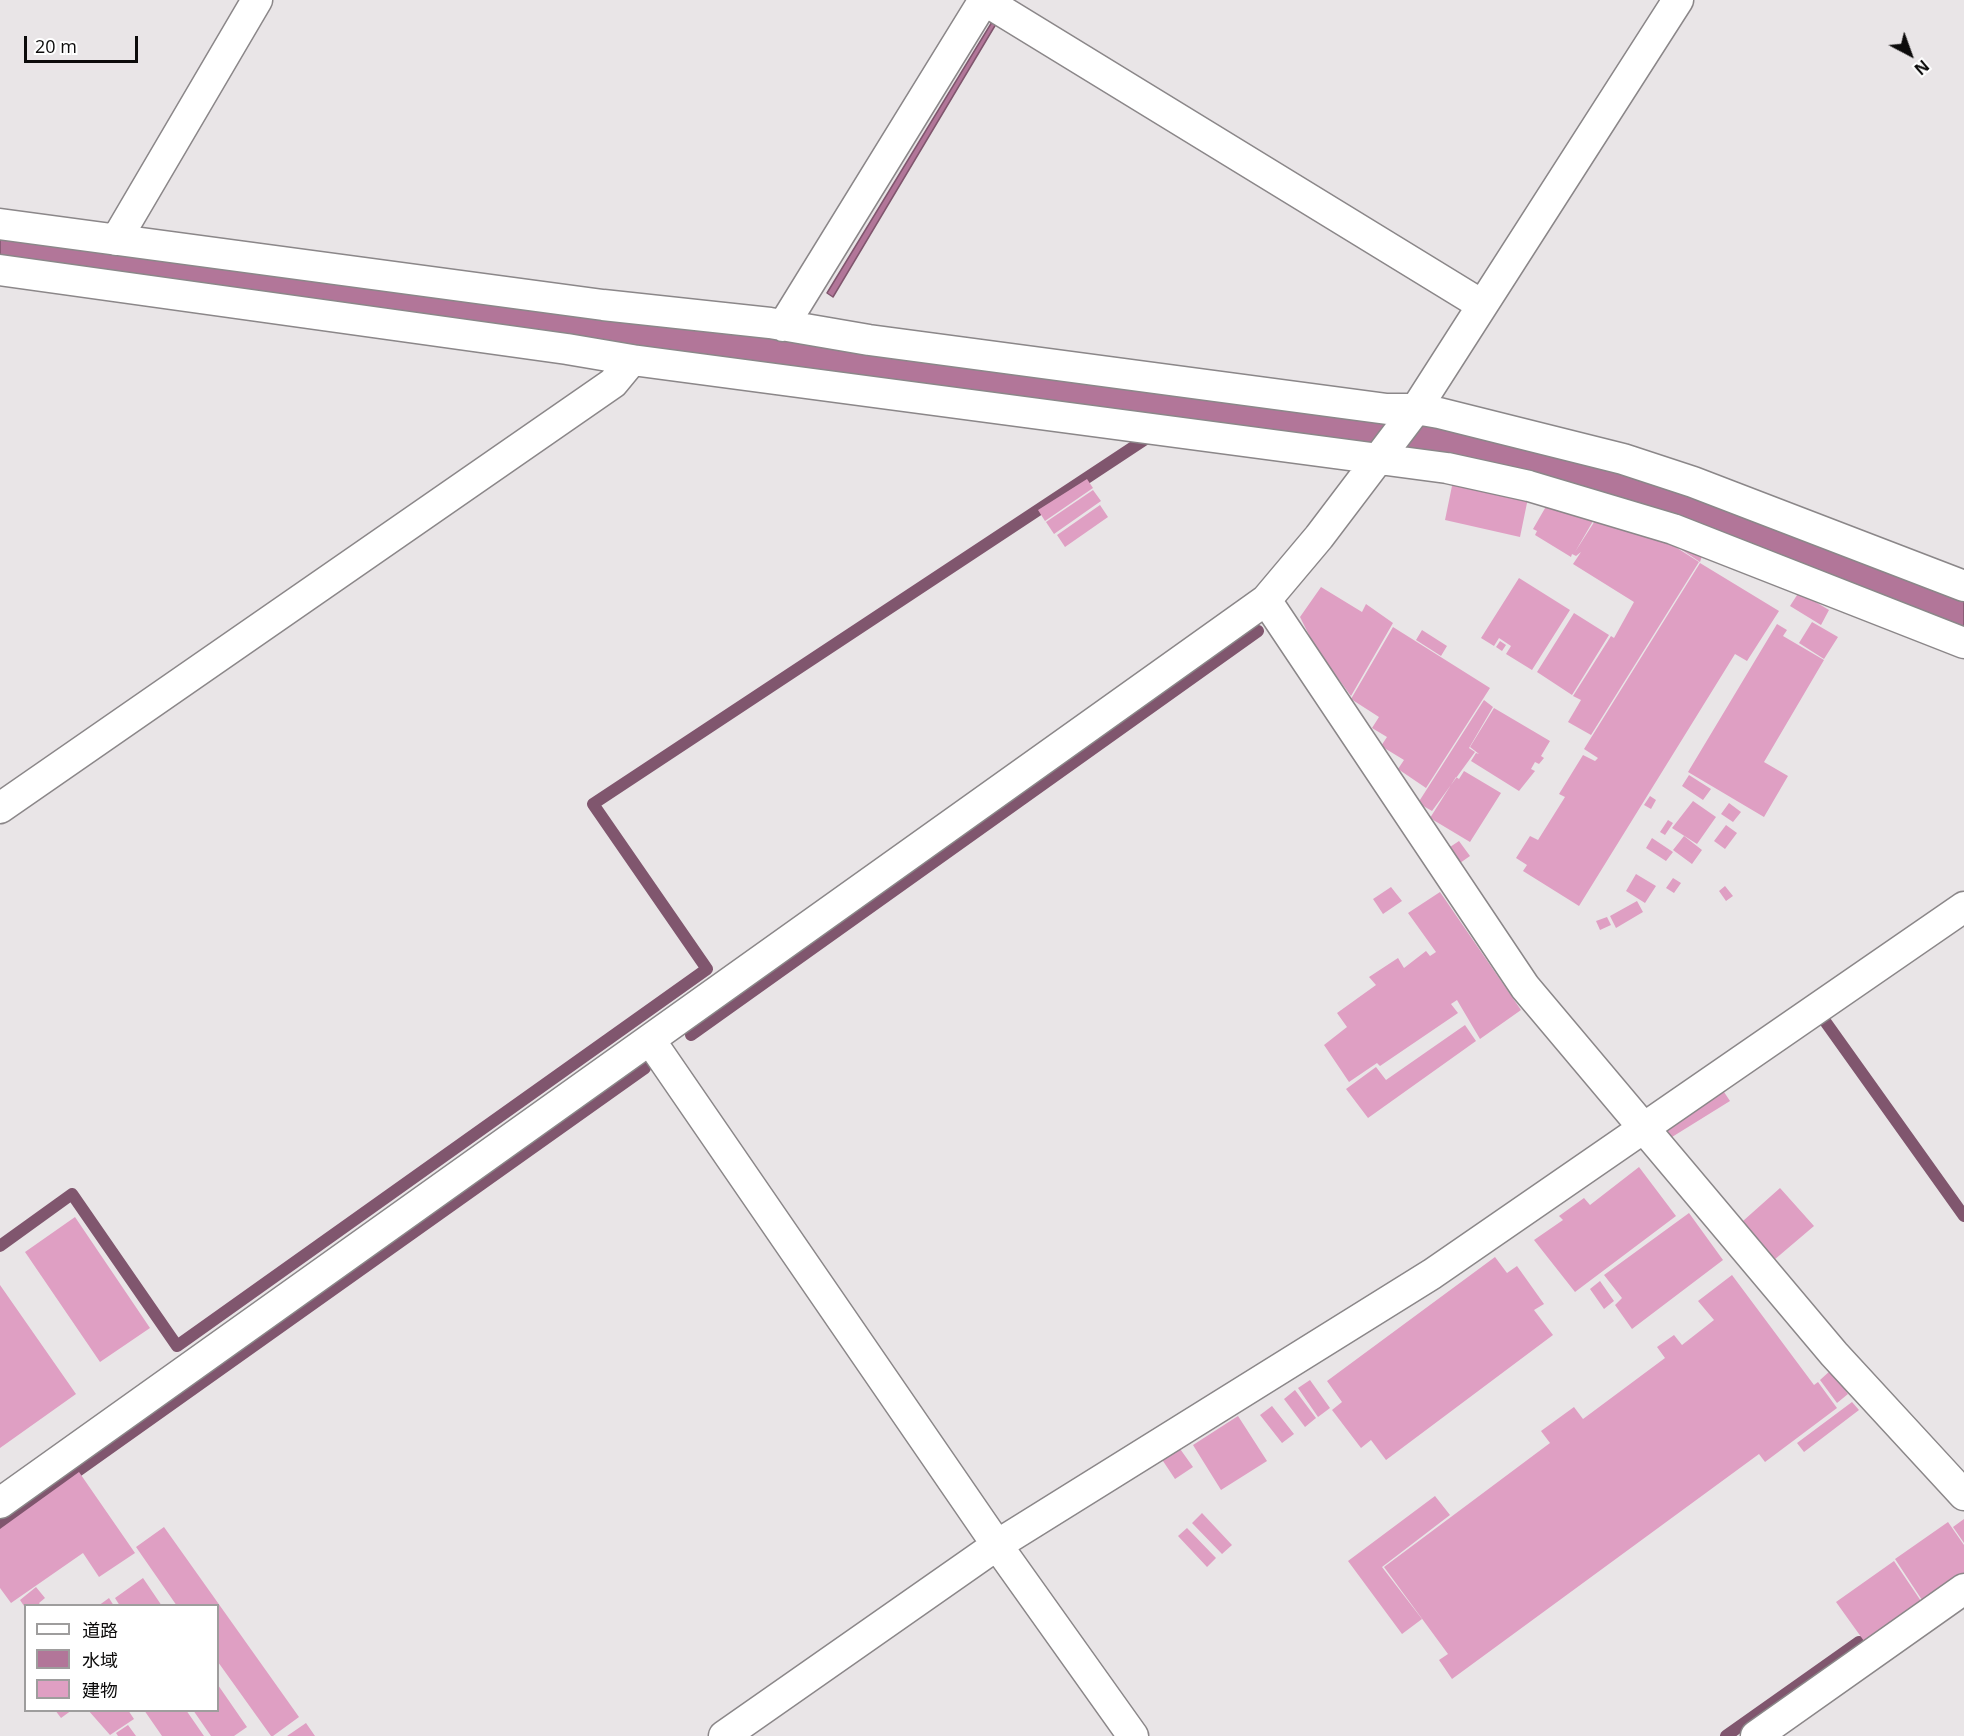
<!DOCTYPE html>
<html>
<head>
<meta charset="utf-8">
<style>
	body { margin:0 }
	#map { position:relative; width:1964px; height:1736px; overflow:hidden; background:#e9e5e7; font-family:"Open Sans","Noto Sans JP",sans-serif }
	canvas { display:block }
	.legend { position:absolute; left:24px; top:1604px; width:195px; height:108px; box-sizing:border-box; background:#fff; border:2px solid #9e9d9d; margin:0; padding:8px 10px; list-style:none; font-size:18px; color:#0c0b0b }
	.legend li { display:flex; align-items:center; gap:12px; height:30px }
	.legend b { width:30px; border:2px solid #9e9d9d }
	.north { position:absolute; left:1880px; top:24px; width:60px; height:60px; -webkit-text-stroke:4px #fff; paint-order:stroke; rotate:139deg; font-size:16px; font-weight:700; line-height:24px; text-align:center; color:#0c0b0b }
	.north::after { content:''; display:block; margin:auto; width:21px; height:27px; background:#0c0b0b; clip-path:polygon(50% 0,100% 100%,50% 72%,0 100%) }
	.scale { position:absolute; left:24px; top:36px; width:114px; height:27px; box-sizing:border-box; border:3px solid #0c0b0b; border-top:0; padding-left:8px; font-size:18px; line-height:21px; white-space:nowrap; color:#0c0b0b; -webkit-text-stroke:4px #fff; paint-order:stroke }
</style>
</head>
<body>
<div id="map">
<canvas width="1964" height="1736"></canvas>
<ul class="legend">
<li><b style="height:8px;background:#fff"></b>道路</li>
<li><b style="height:16px;background:#b27699"></b>水域</li>
<li><b style="height:16px;background:#df9fc3"></b>建物</li>
</ul>
<div class="north">N</div>
<div class="scale">20 m</div>
</div>
<script>
const ctx = document.querySelector('canvas').getContext('2d');
ctx.lineJoin = 'round';
function paint(path, color) { ctx.fillStyle = color; ctx.fill(path, 'evenodd'); }
const shape = rows => new Path2D(rows.map(r => 'M' + r).join(''));
function trace(path, color, width, dash) { ctx.strokeStyle = color; ctx.lineWidth = width; ctx.lineCap = dash ? 'butt' : 'round'; ctx.setLineDash(dash || []); ctx.stroke(path); }
const water = shape([
	[995,17,999,19,833,297,827,293,995,17],
	[0,230,1426,423,1602,458,1964,596,1964,632,1364,443,0,262,0,230]
]);
const stream = shape([
	[1822,1017,1964,1216],
	[691,1035,1258,631],
	[0,1246,72,1194,177,1346,707,969,593,804,1147,438],
	[0,1526,645,1068],
	[1726,1736,1859,1642]
]);
const building = shape([
	[1087,479,1093,488,1045,521,1038,510],
	[1453,481,1528,498,1520,537,1445,520],
	[1093,490,1101,501,1054,534,1046,522],
	[1548,503,1596,516,1575,552,1598,516,1652,532,1699,562,1591,735,1568,722,1581,700,1573,696,1611,636,1614,638,1634,602,1573,564,1581,552,1576,556,1572,554,1571,557,1535,535,1537,531,1533,529],
	[1100,505,1108,517,1065,547,1057,535],
	[1686,543,1704,550,1700,562,1682,550],
	[1700,563,1779,611,1747,661,1735,654,1579,906,1523,871,1527,865,1516,858,1530,836,1538,840,1565,797,1559,794,1583,755,1595,761,1598,758,1584,749],
	[1519,578,1570,610,1532,670,1506,654,1511,646,1499,638,1494,646,1481,638],
	[1321,587,1362,612,1366,604,1393,623,1351,696,1315,647,1300,617],
	[1799,592,1829,610,1821,625,1790,606],
	[1574,613,1609,635,1572,695,1537,672],
	[1812,622,1838,637,1824,659,1799,643],
	[1777,624,1787,630,1783,636,1824,660,1764,762,1788,776,1764,817,1688,772],
	[1393,627,1490,688,1426,788,1398,769,1404,760,1381,746,1387,737,1372,728,1379,717,1351,699],
	[1422,630,1447,646,1441,656,1416,640],
	[1500,641,1506,645,1502,651,1496,647],
	[1484,700,1493,707,1469,748,1475,752,1432,811,1418,803],
	[1494,708,1550,741,1541,756,1544,758,1539,764,1535,762,1531,769,1535,771,1519,791,1471,761,1476,753,1479,754,1470,747],
	[1464,771,1501,793,1470,842,1430,818,1456,777,1459,779],
	[1689,775,1711,789,1703,800,1682,786],
	[1650,796,1656,800,1651,809,1644,805],
	[1693,801,1716,817,1697,844,1672,828],
	[1729,803,1741,812,1733,822,1721,814],
	[1668,820,1673,823,1665,835,1660,832],
	[1726,825,1737,833,1725,849,1714,841],
	[1684,836,1702,850,1692,864,1673,850],
	[1652,838,1673,852,1666,861,1646,848],
	[1459,841,1470,856,1460,863,1450,847],
	[1636,874,1656,886,1645,903,1626,891],
	[1673,878,1681,883,1674,893,1666,888],
	[1725,886,1733,896,1726,901,1719,891],
	[1391,887,1402,901,1383,914,1373,899],
	[1440,892,1521,1010,1480,1039,1457,1000,1451,1004,1458,1013,1380,1066,1377,1063,1349,1082,1324,1045,1347,1027,1337,1013,1376,985,1369,977,1398,958,1404,968,1426,951,1430,956,1436,952,1408,913],
	[1637,901,1643,912,1616,928,1610,916],
	[1607,917,1611,925,1600,930,1596,921],
	[1465,1025,1476,1041,1368,1118,1346,1089,1376,1067,1386,1080],
	[1722,1089,1730,1101,1672,1137,1664,1127],
	[1639,1167,1676,1216,1575,1292,1534,1240,1563,1220,1559,1216,1584,1198,1590,1205],
	[1780,1188,1814,1226,1774,1260,1747,1230,1743,1221],
	[1689,1213,1723,1260,1632,1329,1615,1305,1622,1298,1604,1275],
	[75,1217,150,1328,100,1362,25,1252],
	[1495,1257,1507,1273,1517,1266,1544,1304,1534,1310,1553,1335,1386,1460,1371,1440,1361,1448,1332,1410,1342,1402,1327,1381],
	[1732,1275,1814,1385,1818,1382,1837,1408,1765,1462,1759,1454,1452,1679,1439,1660,1448,1654,1384,1567,1550,1443,1541,1431,1574,1407,1583,1419,1665,1358,1657,1347,1674,1335,1682,1345,1714,1320,1698,1301],
	[1600,1281,1614,1301,1604,1309,1590,1289],
	[0,1285,76,1394,0,1448],
	[1831,1370,1848,1394,1837,1403,1820,1380],
	[1310,1380,1330,1408,1318,1417,1298,1388],
	[1295,1390,1316,1418,1305,1427,1284,1399],
	[1852,1402,1859,1410,1804,1452,1797,1443],
	[1272,1406,1294,1434,1282,1443,1260,1415],
	[1238,1416,1267,1461,1221,1490,1193,1445],
	[1178,1446,1193,1467,1175,1479,1161,1458],
	[79,1472,135,1553,99,1577,83,1553,11,1603,0,1588,0,1529],
	[1435,1496,1450,1515,1382,1567,1422,1619,1402,1634,1348,1561],
	[1202,1513,1232,1545,1222,1554,1192,1523],
	[1964,1519,1964,1543,1953,1527],
	[1948,1522,1964,1545,1964,1577,1960,1579,1956,1575,1922,1600,1895,1559],
	[164,1527,299,1717,273,1736,271,1736,218,1662,218,1606,177,1606,136,1547],
	[1187,1528,1216,1558,1207,1567,1178,1536],
	[1894,1561,1921,1601,1864,1641,1836,1602],
	[143,1578,162,1606,120,1606,115,1598],
	[36,1587,45,1598,39,1603,41,1606,24,1606,20,1600],
	[109,1598,114,1606,98,1606],
	[218,1685,247,1727,234,1736,211,1736,193,1710,218,1710],
	[55,1710,72,1710,61,1718],
	[88,1710,128,1710,134,1719,110,1735],
	[144,1710,186,1710,204,1736,162,1736],
	[306,1723,315,1736,287,1736],
	[128,1725,136,1736,118,1736,116,1733]
]);
const street = shape([
	[984,0,1482,305],
	[0,224,603,305,770,323,869,340,1387,409,1416,409,1439,413,1623,459,1693,482,1964,586],
	[116,240,257,0],
	[0,270,567,349,632,360,1447,468,1529,486,1673,529,1964,643],
	[783,326,984,0],
	[1266,600,1525,987,1834,1354,1964,1495],
	[0,808,613,383,632,360],
	[650,1040,997,1545,1133,1736],
	[0,1503,1266,600,1319,537,1416,409,1678,0],
	[724,1736,997,1545,1432,1274,1964,907],
	[1756,1736,1964,1589]
]);
paint(water, '#b27699');
trace(water, '#80566e', 1.5);
trace(stream, '#80566e', 12);
paint(building, '#df9fc3');
trace(street, '#8b8789', 33);
trace(street, '#fff', 30);
</script>
</body>
</html>
